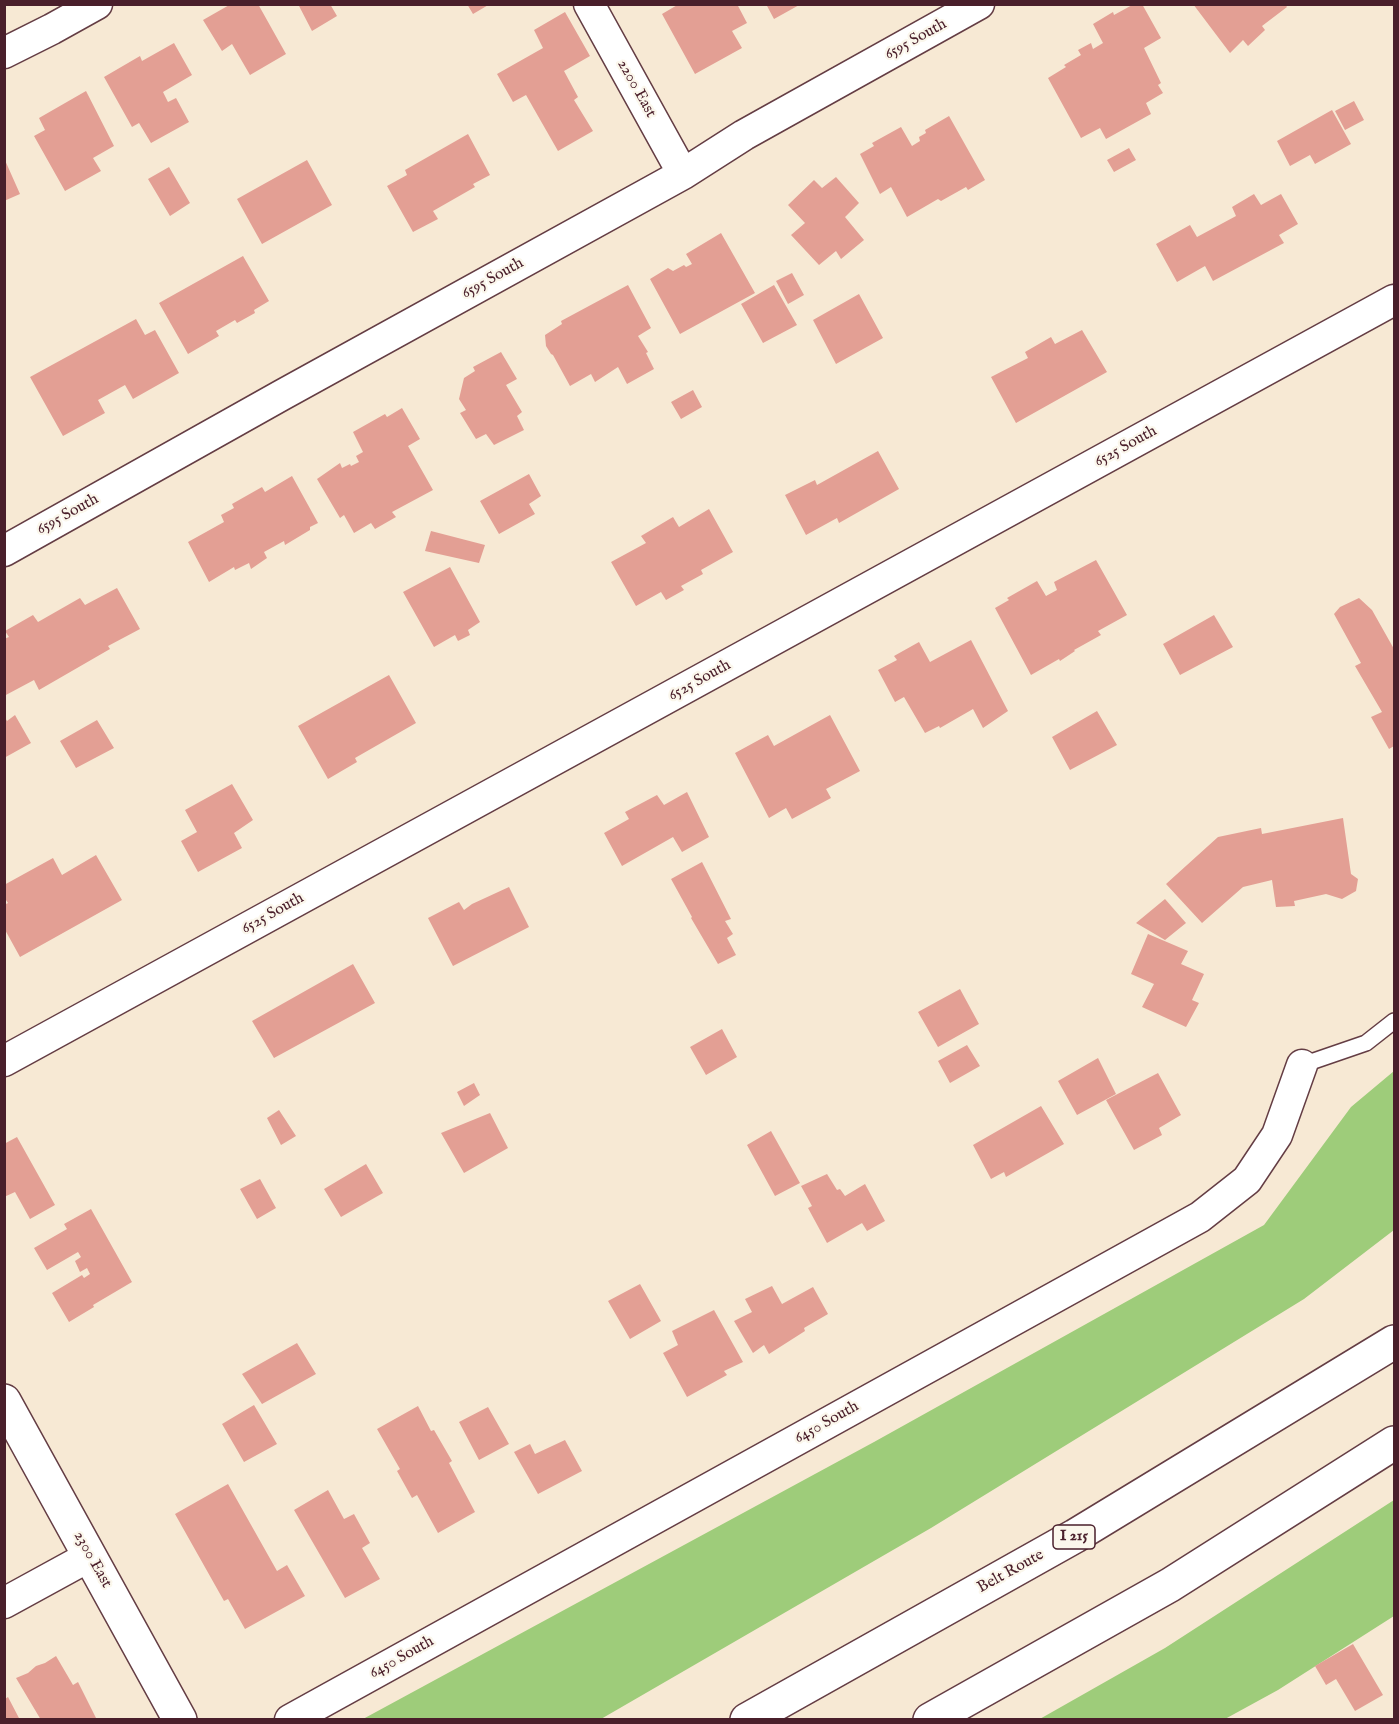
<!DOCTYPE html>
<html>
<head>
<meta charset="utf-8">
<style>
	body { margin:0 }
	#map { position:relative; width:1399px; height:1724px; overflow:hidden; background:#f7e9d4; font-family:"IM FELL English",serif }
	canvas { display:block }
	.frame { position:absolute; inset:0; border:6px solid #4a1f2b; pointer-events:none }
</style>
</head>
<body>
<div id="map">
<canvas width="1399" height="1724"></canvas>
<div class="frame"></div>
</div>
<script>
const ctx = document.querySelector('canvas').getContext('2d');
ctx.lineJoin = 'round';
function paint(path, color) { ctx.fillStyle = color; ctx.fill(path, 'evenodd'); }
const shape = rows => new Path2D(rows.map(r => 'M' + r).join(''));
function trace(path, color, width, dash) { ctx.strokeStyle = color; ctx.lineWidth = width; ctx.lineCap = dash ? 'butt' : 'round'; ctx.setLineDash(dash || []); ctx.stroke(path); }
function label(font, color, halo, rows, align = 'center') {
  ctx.font = font + ' "IM FELL English",serif'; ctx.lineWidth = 4.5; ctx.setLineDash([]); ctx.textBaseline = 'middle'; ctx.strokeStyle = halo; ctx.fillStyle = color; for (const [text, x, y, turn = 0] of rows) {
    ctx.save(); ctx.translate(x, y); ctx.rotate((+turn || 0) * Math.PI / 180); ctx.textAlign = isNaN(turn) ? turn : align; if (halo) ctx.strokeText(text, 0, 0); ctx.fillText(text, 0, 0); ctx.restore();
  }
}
const green = shape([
	[1394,1071,1394,1230,1304,1299,931,1528,601,1719,363,1719,874,1442,1264,1225,1351,1107],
	[1394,1500,1394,1616,1278,1690,1225,1719,1038,1720,1165,1648]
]);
const building = shape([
	[231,4,258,4,286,54,250,75,232,44,222,51,203,20],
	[298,4,330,4,337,16,312,31],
	[467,4,490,4,473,14],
	[679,4,737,4,747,23,732,31,742,48,695,74,662,14],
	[766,4,801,4,774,19],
	[1134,4,1142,4,1161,38,1144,48,1161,83,1158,85,1163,93,1146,103,1151,114,1106,139,1100,128,1081,138,1048,78,1066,67,1064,65,1081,55,1078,50,1091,43,1093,49,1103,43,1093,24,1113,12,1114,15],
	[1193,4,1285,4,1287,7,1262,26,1265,30,1248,46,1243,40,1230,53],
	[565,12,590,56,564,71,578,97,574,100,593,131,558,151,526,95,513,102,497,74,543,48,534,30],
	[174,43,192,75,163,92,168,102,176,98,189,122,151,143,139,123,132,127,104,77,140,56,142,61],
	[86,91,114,146,93,158,101,171,65,191,34,136,45,130,39,118],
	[1354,101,1364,120,1345,130,1335,111],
	[1332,110,1351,144,1315,164,1310,155,1290,166,1277,141],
	[949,116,985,180,968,190,966,187,941,201,938,199,907,217,891,187,880,194,860,154,874,146,872,143,901,127,912,146,920,141,919,137,926,133,925,130],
	[468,134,490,175,473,184,475,187,433,211,438,219,413,232,387,186,407,175,405,170],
	[1129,148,1136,160,1114,172,1107,160],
	[4,158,20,194,4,201],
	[307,160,332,205,262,244,237,199],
	[169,167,190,203,170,216,148,179],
	[836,177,859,203,845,217,864,240,841,259,836,251,819,265,791,235,805,223,788,205,814,180,822,188],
	[1254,194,1261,205,1281,194,1298,224,1279,235,1284,243,1213,281,1205,266,1177,282,1156,244,1190,225,1197,237,1236,216,1232,207],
	[721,233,755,293,680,334,650,279,668,268,673,271,684,265,686,267,692,264,686,254],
	[243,256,269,301,254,310,255,313,237,323,235,320,216,331,219,336,188,354,159,303],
	[792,273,804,295,788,304,776,281],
	[628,285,651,328,638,336,648,352,646,353,654,369,627,384,618,367,595,382,591,374,570,386,553,355,551,354,546,346,545,335,562,324,561,321],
	[774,285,797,325,763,343,741,304],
	[859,294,883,338,836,364,813,320],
	[136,319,145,335,155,330,179,373,133,399,125,385,98,400,105,413,63,436,30,377],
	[1082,330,1107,372,1016,423,991,377,1028,358,1025,352,1051,337,1055,344],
	[501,352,517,379,506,385,522,412,517,416,524,430,494,445,486,434,476,439,460,413,466,410,459,399,464,378,475,371,473,367],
	[693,390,702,407,681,419,671,402],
	[402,408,420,439,408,446,433,490,392,512,396,517,375,529,371,523,354,533,344,515,340,518,317,479,340,463,342,468,350,464,351,466,359,462,356,456,363,452,353,432,385,414,387,417],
	[878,451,899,489,839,523,837,518,806,535,785,495,815,480,817,485],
	[529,474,541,496,529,504,535,514,499,534,480,501],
	[292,476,318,523,310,527,310,530,285,545,284,541,264,552,267,558,251,569,249,563,235,570,234,567,209,582,188,542,224,522,221,515,234,508,232,504,262,487,265,492],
	[709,509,733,552,701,570,703,574,681,586,684,590,666,600,661,592,636,606,611,562,646,543,641,536,673,517,679,527],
	[431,531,485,545,479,563,425,551],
	[1096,560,1127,615,1098,631,1101,635,1074,650,1075,651,1060,661,1059,659,1031,675,995,608,1009,600,1007,598,1037,581,1046,596,1057,590,1054,582],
	[450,567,480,622,468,630,470,635,458,641,455,635,434,647,403,592],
	[117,588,140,629,108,646,110,649,39,690,34,680,4,696,4,639,9,637,5,631,33,615,38,622,80,598,85,605],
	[1359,598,1372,610,1394,649,1394,746,1389,749,1371,717,1382,712,1355,666,1361,663,1334,614,1340,607],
	[1214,615,1233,647,1180,675,1163,644],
	[971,640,1008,711,983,728,973,709,940,728,939,726,925,733,904,697,895,702,878,670,897,660,894,656,919,642,930,662],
	[389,675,416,723,355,758,357,762,328,779,298,726],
	[1097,711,1117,745,1070,770,1052,737],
	[15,715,31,743,4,758,4,716,7,721],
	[830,715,860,771,826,789,831,798,792,819,786,808,769,818,735,753,768,735,774,746],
	[97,720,114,748,76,768,60,741],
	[232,784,253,820,234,833,242,848,198,872,181,841,197,832,185,810],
	[687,792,709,837,682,852,673,837,622,866,604,833,629,819,625,812,657,795,664,805],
	[1343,818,1351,874,1358,879,1356,891,1342,899,1326,894,1294,901,1295,906,1276,907,1272,880,1243,887,1202,923,1166,884,1218,837,1261,828,1262,834],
	[96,855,122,900,20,957,4,928,4,905,8,903,4,897,4,885,53,858,62,875],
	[702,862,731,919,725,921,733,934,727,938,736,955,718,964,691,918,692,917,671,879],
	[509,887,529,927,453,966,428,918,459,902,464,910,472,904],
	[1165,899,1186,923,1165,940,1136,923],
	[1148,934,1188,951,1181,964,1204,974,1192,1000,1199,1003,1186,1027,1142,1007,1154,984,1131,974],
	[353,964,375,1003,274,1058,252,1021],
	[960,989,979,1024,938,1047,918,1012],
	[722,1029,737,1057,706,1075,690,1047],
	[967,1045,980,1066,950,1083,938,1061],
	[1098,1058,1116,1094,1077,1115,1058,1081],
	[1158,1073,1181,1115,1159,1128,1162,1135,1134,1150,1106,1100],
	[474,1083,480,1095,464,1106,457,1092],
	[1041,1106,1064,1144,1006,1177,1004,1172,991,1179,973,1145],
	[279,1110,296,1136,281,1145,267,1118],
	[490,1113,508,1148,464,1173,441,1133],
	[771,1131,800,1183,775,1196,747,1145],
	[17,1137,55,1205,30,1219,15,1192,4,1197,4,1144],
	[366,1164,383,1193,341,1217,324,1189],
	[827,1174,837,1190,840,1189,845,1196,865,1184,885,1221,867,1231,862,1223,827,1243,808,1208,812,1206,801,1186],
	[260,1179,276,1208,257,1219,240,1189],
	[91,1209,132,1282,93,1305,94,1307,69,1322,52,1293,82,1275,84,1278,90,1274,87,1268,80,1272,75,1261,81,1257,78,1252,47,1270,34,1248,67,1229,64,1224],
	[640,1284,661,1321,630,1339,608,1301],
	[772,1286,782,1304,813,1287,828,1314,804,1328,805,1331,769,1354,764,1345,753,1353,734,1321,752,1312,745,1299],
	[714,1310,743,1362,724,1371,727,1375,687,1397,663,1353,678,1345,672,1331],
	[297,1343,316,1374,262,1404,242,1374],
	[254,1405,277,1444,244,1462,222,1424],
	[418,1406,431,1431,434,1430,452,1461,449,1463,475,1512,438,1533,417,1495,412,1498,397,1471,400,1469,377,1429],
	[488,1407,509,1444,479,1460,459,1422],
	[565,1440,582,1471,538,1494,514,1452,530,1444,535,1454],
	[228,1484,277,1571,287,1565,305,1596,245,1629,228,1599,224,1601,175,1514],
	[328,1490,344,1519,354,1514,370,1543,362,1548,380,1579,345,1598,294,1510],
	[1353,1644,1383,1695,1355,1711,1336,1679,1326,1685,1315,1666],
	[56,1656,73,1685,78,1682,97,1720,41,1720,16,1678,28,1673,36,1666,45,1663],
	[8,1697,20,1720,5,1720,5,1699]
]);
const lane = shape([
	[1302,1065,1366,1043,1394,1021]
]);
const street = shape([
	[589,4,683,174],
	[4,53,52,29,97,4],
	[4,551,282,395,683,174,744,135,979,4],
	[4,1061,1394,300],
	[4,1603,90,1556],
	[290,1720,1200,1217,1247,1180,1277,1135,1302,1065]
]);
const secondary = shape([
	[4,1401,180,1720]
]);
const highway = shape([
	[747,1720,1075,1536,1394,1342],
	[930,1720,1170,1585,1394,1443]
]);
const shields = [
	[1074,1537,42]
];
const shieldNames = [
	["I 215",1074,1537]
];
const streetNames = [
	["6595 South",916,40,-29],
	["2200 East",636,89,61],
	["6595 South",493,279,-29],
	["6525 South",1126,447,-29],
	["6595 South",68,515,-29],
	["6525 South",700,681,-29],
	["6525 South",273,914,-29],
	["6450 South",827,1423,-29],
	["2300 East",92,1560,61],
	["Belt Route",1011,1572,-29],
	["6450 South",402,1658,-29]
];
paint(green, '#9ecc7a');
paint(building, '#e39f94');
trace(lane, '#643d44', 18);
trace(street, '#643d44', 33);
trace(secondary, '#643d44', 36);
trace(highway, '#643d44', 36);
trace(lane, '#fff', 15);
trace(street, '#fff', 30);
trace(secondary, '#fff', 33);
trace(highway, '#fff', 33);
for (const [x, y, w] of shields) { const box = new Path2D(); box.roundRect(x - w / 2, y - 12, w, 24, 4.5); ctx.fillStyle = '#fbf7ec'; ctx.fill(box); trace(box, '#4a1f2b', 1.5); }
label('bold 15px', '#4a1f2b', null, shieldNames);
label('16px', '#4a1f2b', '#fbf7ec', streetNames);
</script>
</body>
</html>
